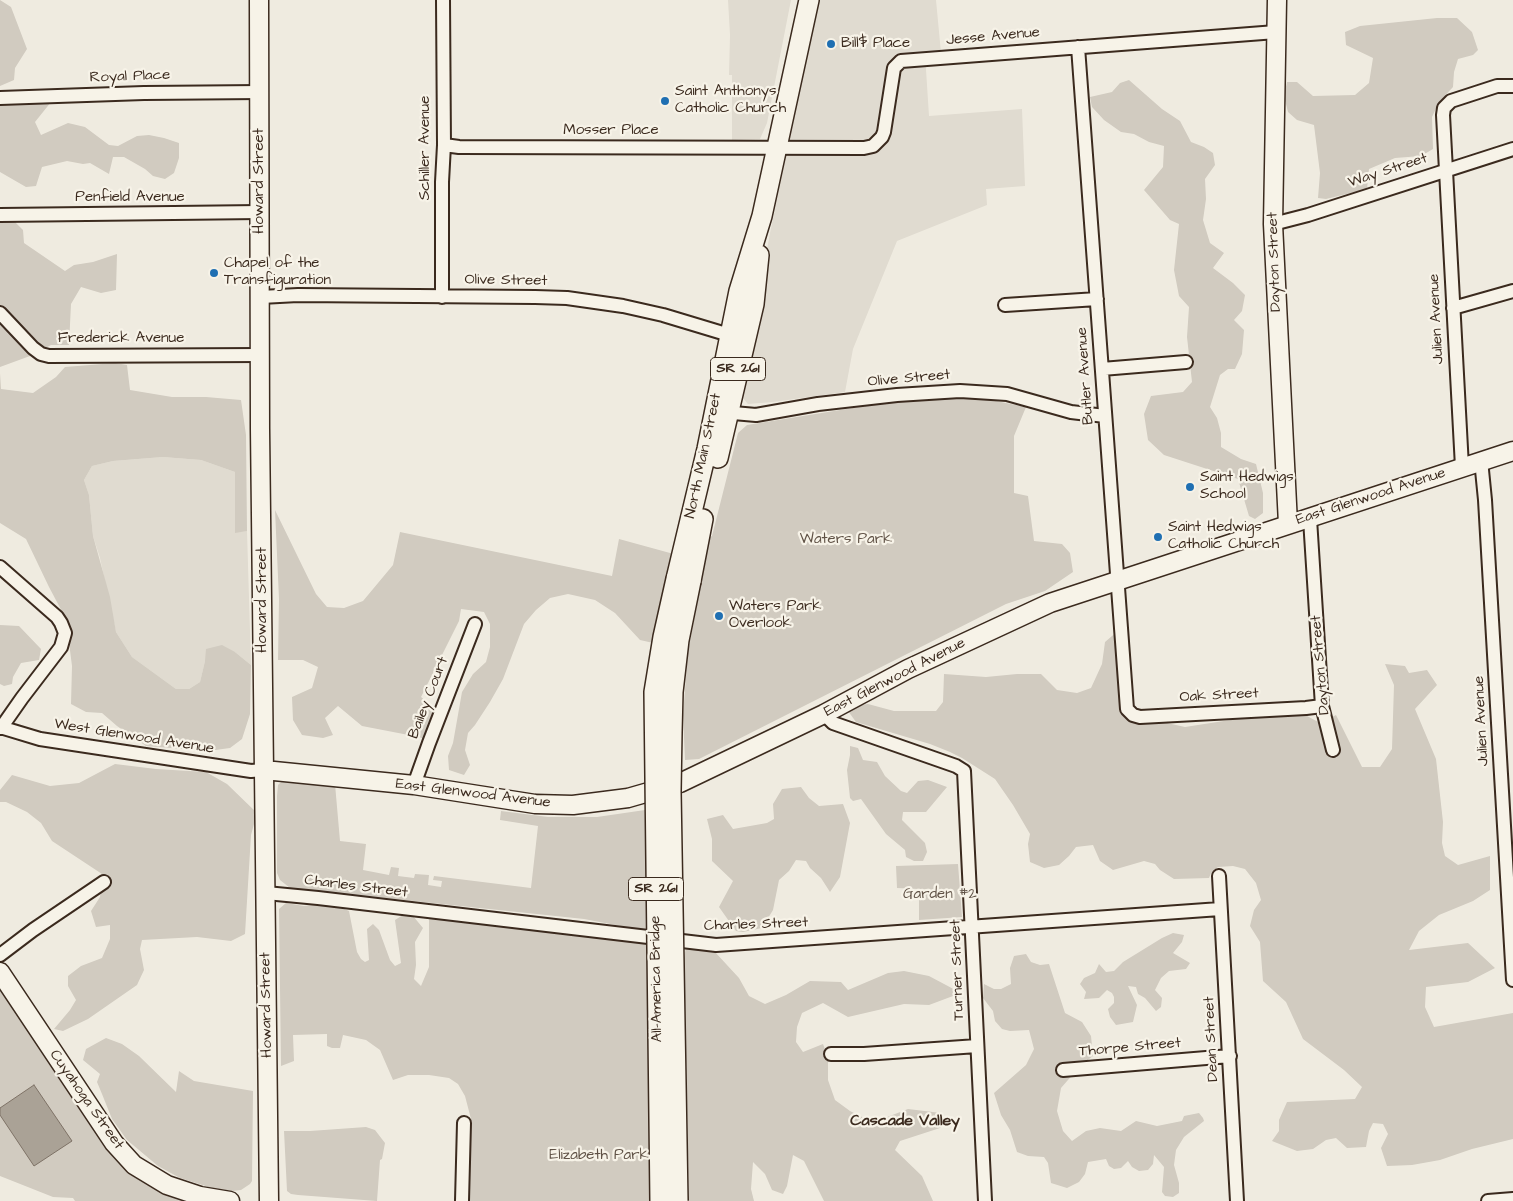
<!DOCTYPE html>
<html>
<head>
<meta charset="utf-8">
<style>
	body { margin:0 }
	canvas { display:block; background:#efebe0 }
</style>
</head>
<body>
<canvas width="1513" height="1201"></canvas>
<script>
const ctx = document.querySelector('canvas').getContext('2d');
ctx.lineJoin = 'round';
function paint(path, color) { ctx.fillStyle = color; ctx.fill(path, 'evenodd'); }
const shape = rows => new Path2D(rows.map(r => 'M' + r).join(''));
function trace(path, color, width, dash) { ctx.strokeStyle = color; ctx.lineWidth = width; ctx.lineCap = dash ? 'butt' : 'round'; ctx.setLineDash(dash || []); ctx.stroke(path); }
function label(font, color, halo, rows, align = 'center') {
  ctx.font = font + ' "Architects Daughter",sans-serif'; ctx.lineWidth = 4.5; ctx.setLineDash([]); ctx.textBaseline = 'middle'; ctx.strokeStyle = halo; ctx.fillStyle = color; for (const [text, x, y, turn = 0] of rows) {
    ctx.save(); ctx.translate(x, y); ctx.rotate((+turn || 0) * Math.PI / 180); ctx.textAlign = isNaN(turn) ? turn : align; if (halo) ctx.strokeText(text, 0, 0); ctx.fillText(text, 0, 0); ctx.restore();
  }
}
const built = shape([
	[728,0,791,0,767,123,760,139,732,140,732,75,729,75,730,35],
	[819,0,936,0,941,53,925,54,929,116,1022,109,1025,186,986,189,987,205,897,241,853,349,845,392,773,402,748,404,741,396,770,233],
	[163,457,201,460,235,472,235,532,247,531,251,665,235,652,205,661,200,682,189,689,176,689,132,657,116,632,100,558,93,536,89,495,84,480,92,466,113,461]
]);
const green = shape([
	[0,0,11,7,27,49,15,68,14,80,0,86],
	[1437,18,1457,18,1472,32,1478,50,1473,55,1458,59,1454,72,1453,87,1439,102,1432,117,1433,149,1421,156,1395,158,1369,169,1367,189,1326,199,1318,198,1320,173,1314,125,1297,120,1288,112,1284,96,1287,82,1297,82,1313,96,1355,95,1369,83,1373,58,1346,45,1345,32,1360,26],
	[1129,80,1162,109,1180,121,1191,142,1204,147,1213,153,1215,165,1205,179,1206,199,1203,220,1210,243,1224,253,1213,268,1233,283,1245,295,1242,311,1234,320,1244,330,1242,354,1235,369,1228,369,1220,375,1210,407,1217,418,1221,433,1221,447,1241,459,1256,464,1263,493,1263,513,1255,519,1249,516,1238,479,1164,455,1148,440,1144,414,1151,396,1183,392,1192,382,1187,337,1189,307,1179,296,1174,270,1179,224,1170,220,1144,190,1163,167,1164,146,1149,142,1134,134,1121,132,1104,120,1092,107,1090,97,1112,92,1120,83],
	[51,102,35,122,41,135,68,123,85,127,109,145,118,146,137,136,149,135,164,138,179,143,179,158,174,173,165,179,153,176,145,169,124,157,113,157,109,174,90,163,83,164,67,161,42,167,36,186,26,187,0,172,0,106,16,103],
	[0,220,13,220,23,230,24,243,65,271,74,265,93,262,117,254,116,290,101,293,81,287,71,304,69,345,51,345,30,356,0,367],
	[115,363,127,365,130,390,172,397,206,397,241,400,246,435,247,531,235,533,235,472,201,460,163,457,113,461,92,466,84,480,89,495,93,536,110,597,116,632,132,657,176,689,189,689,200,682,205,661,206,649,222,645,235,652,251,665,250,714,242,739,230,748,208,751,146,746,117,726,102,713,86,712,71,704,72,666,66,619,49,587,26,539,0,523,0,373,1,389,33,393,56,377,65,367],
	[943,397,986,399,1026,407,1014,436,1014,493,1028,496,1034,541,1062,544,1070,553,1073,572,1045,591,1006,604,699,759,685,760,683,715,688,652,705,564,705,556,710,537,712,536,738,433,747,425,865,406],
	[275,510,316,594,327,607,344,608,363,601,393,565,400,532,612,576,619,539,681,556,662,645,640,640,615,613,595,600,568,594,550,598,536,610,524,624,503,679,490,702,475,725,468,733,465,750,470,765,464,775,449,770,448,756,453,743,462,692,473,674,486,662,490,647,490,624,484,612,461,609,459,621,421,697,438,710,427,740,419,737,362,726,338,706,325,718,333,735,323,738,302,735,293,720,292,697,312,688,318,667,303,660,278,660,279,599],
	[0,625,19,626,41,649,39,660,21,663,13,677,12,684,4,686,0,684],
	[1119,630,1121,672,1118,690,1127,709,1140,717,1185,727,1269,714,1307,716,1320,723,1336,715,1362,767,1380,767,1392,749,1394,685,1385,664,1405,666,1409,673,1427,670,1437,685,1415,709,1436,759,1443,822,1442,843,1445,856,1458,865,1490,856,1490,890,1473,901,1439,915,1419,931,1409,950,1468,943,1495,968,1468,982,1426,987,1425,1007,1434,1027,1513,1013,1513,1139,1472,1149,1440,1160,1412,1165,1387,1166,1381,1148,1388,1134,1383,1124,1373,1123,1369,1131,1366,1147,1347,1148,1336,1138,1326,1140,1313,1149,1297,1151,1272,1141,1279,1131,1279,1120,1287,1102,1355,1099,1362,1087,1344,1070,1303,1039,1286,1002,1263,981,1260,942,1250,926,1254,910,1261,900,1256,883,1245,869,1233,866,1218,867,1211,873,1209,878,1174,879,1160,870,1155,864,1144,861,1113,870,1100,861,1093,845,1076,847,1069,856,1059,865,1044,868,1030,862,1028,844,1030,834,1013,805,995,779,962,758,950,752,930,744,856,722,848,711,852,706,868,704,894,711,936,711,943,702,944,674,986,677,1017,674,1041,674,1057,690,1077,693,1091,688,1102,664,1105,642],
	[850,746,858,748,863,760,877,762,885,776,901,791,907,793,918,781,928,780,947,787,926,812,903,812,902,820,925,843,927,852,923,861,914,861,906,857,905,850,886,834,861,799,853,801,850,798,847,770,850,755],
	[115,764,156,769,206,772,227,784,257,813,251,835,245,934,231,941,197,937,142,940,140,949,144,970,137,985,88,1019,63,1031,54,1029,70,1010,76,1000,68,986,68,976,81,966,102,958,110,939,110,925,96,927,91,911,100,897,102,874,52,841,41,823,27,812,6,802,0,802,0,790,12,775,50,786,79,783],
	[282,781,335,784,340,841,366,844,363,870,389,875,391,867,399,868,398,876,414,878,415,874,429,875,428,885,441,887,442,881,433,880,434,876,531,888,538,826,500,820,501,811,548,817,597,817,645,810,647,931,584,919,290,888,280,880,277,873,277,796,278,785],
	[801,787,809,798,819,806,843,804,850,823,840,877,830,892,821,878,810,868,806,861,796,860,789,871,779,880,773,910,762,928,743,932,736,931,719,907,733,881,712,861,712,839,707,819,723,815,733,829,767,823,774,819,773,804,782,789],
	[958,864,962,917,919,920,919,889,897,888,896,866],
	[286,903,304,906,322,904,335,905,349,911,357,952,361,959,365,962,369,960,367,929,373,924,379,930,390,960,395,966,401,963,395,920,403,915,413,916,423,928,415,942,416,965,414,979,421,986,429,967,429,919,440,918,647,942,652,1201,469,1201,471,1119,465,1096,458,1084,449,1078,429,1075,408,1075,393,1080,380,1050,366,1040,343,1035,340,1048,332,1048,327,1046,327,1034,293,1035,294,1061,281,1066,279,909],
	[1173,933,1184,935,1182,942,1173,953,1190,963,1186,969,1169,971,1161,978,1155,990,1162,998,1161,1007,1156,1011,1145,998,1138,994,1136,987,1128,986,1137,1005,1133,1022,1116,1025,1110,1017,1108,1009,1114,1003,1114,997,1112,993,1107,990,1099,998,1084,999,1086,992,1080,984,1084,978,1095,973,1099,964,1106,972,1114,971,1123,962,1162,938],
	[687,942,706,944,715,952,739,978,749,996,765,1004,786,995,810,981,841,982,848,990,888,973,904,971,929,976,961,993,929,1005,904,1004,848,1017,823,1003,802,1013,797,1027,796,1042,803,1052,823,1044,828,1057,828,1080,835,1100,850,1111,862,1117,882,1119,908,1109,941,1113,948,1121,940,1128,900,1141,895,1150,922,1176,933,1201,824,1201,804,1161,793,1155,787,1186,783,1194,772,1190,765,1174,753,1162,751,1189,754,1201,689,1201,684,958],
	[1026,954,1031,962,1040,965,1049,964,1065,1013,1082,1022,1091,1036,1093,1056,1081,1065,1061,1088,1057,1111,1063,1131,1072,1141,1086,1131,1100,1128,1121,1131,1136,1121,1157,1126,1182,1121,1184,1116,1199,1113,1203,1118,1204,1121,1184,1137,1176,1150,1174,1165,1179,1183,1179,1193,1173,1197,1165,1196,1162,1192,1164,1167,1154,1155,1153,1164,1148,1170,1139,1171,1132,1167,1128,1161,1121,1168,1114,1169,1109,1166,1106,1159,1088,1162,1085,1174,1079,1182,1067,1188,1051,1183,1048,1163,1044,1157,1028,1156,1017,1152,1010,1130,1001,1115,994,1093,1026,1065,1034,1049,1029,1030,1010,1031,1002,1029,995,1021,993,1011,983,998,984,984,994,989,1001,989,1011,984,1010,968,1014,956],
	[0,987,101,1139,165,1192,186,1201,75,1201,73,1198,53,1197,0,1176],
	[106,1038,122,1044,139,1056,176,1092,179,1071,194,1081,253,1091,252,1181,250,1184,241,1190,233,1191,212,1188,180,1178,158,1166,127,1140,112,1119,102,1094,97,1082,100,1074,83,1060,86,1049],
	[366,1127,375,1130,385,1143,382,1159,380,1160,377,1201,298,1195,291,1194,287,1191,284,1131,310,1131]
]);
const water = shape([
	[34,1085,72,1141,34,1166,0,1115,0,1108,34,1085]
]);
const street = shape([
	[1078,47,1127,709,1133,715,1140,717,1306,708,1322,706],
	[0,98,144,93,261,92],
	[444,145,459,147,864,148,873,146,882,137,884,132,894,68,901,61,1276,32],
	[0,215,260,212],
	[1273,224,1308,215,1513,149],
	[261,297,298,295,535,297,567,298,623,306,663,315,736,337],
	[442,297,442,182,444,145,443,0],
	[1005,305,1097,299],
	[1453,308,1513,291],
	[0,313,33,348,41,354,49,356,260,355],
	[1102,369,1186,362],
	[722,412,756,415,818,404,897,395,960,391,1007,394,1071,412,1105,416],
	[1481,460,1485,500,1513,980],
	[1462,467,1443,115,1444,108,1451,101,1497,86,1513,86],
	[1310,519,1322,706,1333,750],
	[0,567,57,617,61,623,65,633,61,647,22,698,1,728],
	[824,714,833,723,956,766,964,771,985,1201],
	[0,727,40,739,251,771,264,770],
	[414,785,429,743,475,624],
	[1219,876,1237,1201],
	[266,893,318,898,716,945,1220,909],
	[0,955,33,930,104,882],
	[831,1054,864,1054,977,1046],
	[1063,1070,1230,1056],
	[462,1201,464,1123],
	[1488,1201,1513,1199]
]);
const secondary = shape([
	[259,0,260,429,269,1201],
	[1277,0,1273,224,1288,524],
	[264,770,414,785,535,804,573,805,628,798,680,783,824,714,908,669,1050,603,1513,451],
	[0,972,114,1143,134,1165,167,1185,200,1196,230,1201]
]);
const primary = shape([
	[718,458,754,304,759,255],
	[676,579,707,449,739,291,762,216,809,0],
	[691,581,703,519]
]);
const primaryBridge = shape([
	[660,1201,654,692,663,637,676,579],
	[678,1201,671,791,672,732,673,692,679,640,691,581]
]);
const markers = [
	[831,44,5,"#1f6fb2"],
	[665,101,5,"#1f6fb2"],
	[214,273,5,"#1f6fb2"],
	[1190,487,5,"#1f6fb2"],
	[1158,537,5,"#1f6fb2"],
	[719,616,5,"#1f6fb2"]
];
const shields = [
	[738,369,55],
	[656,889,55]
];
const shieldNames = [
	["SR 261",738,369],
	["SR 261",656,889]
];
const streetNames = [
	["Jesse Avenue",993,37,-5],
	["Royal Place",130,77,-2],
	["Mosser Place",611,131],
	["Schiller Avenue",426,148,-90],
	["Way Street",1388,171,-18],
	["Howard Street",260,181,-90],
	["Penfield Avenue",130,198],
	["Dayton Street",1275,262,-92],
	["Olive Street",506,281,1],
	["Julien Avenue",1437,319,-93],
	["Frederick Avenue",121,339],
	["Butler Avenue",1086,376,-94],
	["Olive Street",909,379,-5],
	["North Main Street",704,456,-78],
	["East Glenwood Avenue",1371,497,-18],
	["Howard Street",263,600,-90],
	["Dayton Street",1321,665,-95],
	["East Glenwood Avenue",895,678,-27],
	["Oak Street",1219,696,-3],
	["Bailey Court",429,698,-69],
	["Julien Avenue",1482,721,-93],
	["West Glenwood Avenue",134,737,9],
	["East Glenwood Avenue",473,794,7],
	["Charles Street",356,887,7],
	["Charles Street",756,925,-2],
	["Turner Street",958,970,-92],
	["All-America Bridge",657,979,-91],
	["Howard Street",267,1005,-91],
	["Dean Street",1212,1039,-93],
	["Thorpe Street",1130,1048,-5],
	["Cuyahoga Street",86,1100,55]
];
const poiNames = [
	["Bill$ Place",841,44],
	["Saint Anthonys",675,92],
	["Catholic Church",675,109],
	["Chapel of the",224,264],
	["Transfiguration",224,281],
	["Saint Hedwigs",1200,478],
	["School",1200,495],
	["Saint Hedwigs",1168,528],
	["Catholic Church",1168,545],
	["Waters Park",729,607],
	["Overlook",729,624]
];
const parkNames = [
	["Waters Park",846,540],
	["Garden #2",940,895],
	["Elizabeth Park",599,1156]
];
const neighbourhoodNames = [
	["Cascade Valley",905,1122]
];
paint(built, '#e0dbd0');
paint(green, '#d1cbc0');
paint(water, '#aaa296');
trace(water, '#7e7266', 1);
trace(street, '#3b2a1e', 16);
trace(secondary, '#3b2a1e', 21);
trace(primary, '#3b2a1e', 22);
trace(street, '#f7f3e8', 12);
trace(secondary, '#f7f3e8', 18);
trace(primary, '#f7f3e8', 19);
trace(primaryBridge, '#3b2a1e', 22, []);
trace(primaryBridge, '#f7f3e8', 19);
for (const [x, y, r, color] of markers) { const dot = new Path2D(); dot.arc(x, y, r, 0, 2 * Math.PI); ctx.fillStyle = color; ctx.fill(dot); trace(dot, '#f7f3e8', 2); }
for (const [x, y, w] of shields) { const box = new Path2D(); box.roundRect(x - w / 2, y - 11.5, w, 23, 4); ctx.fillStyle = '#f7f3e8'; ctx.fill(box); trace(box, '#3b2a1e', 1); }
label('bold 14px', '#3b2a1e', null, shieldNames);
label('15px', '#3b2a1e', '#f7f3e8', streetNames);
label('15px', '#3b2a1e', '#f7f3e8', poiNames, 'left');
label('15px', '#605246', '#f7f3e8', parkNames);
label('bold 16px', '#3b2a1e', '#f7f3e8', neighbourhoodNames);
</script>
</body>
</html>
